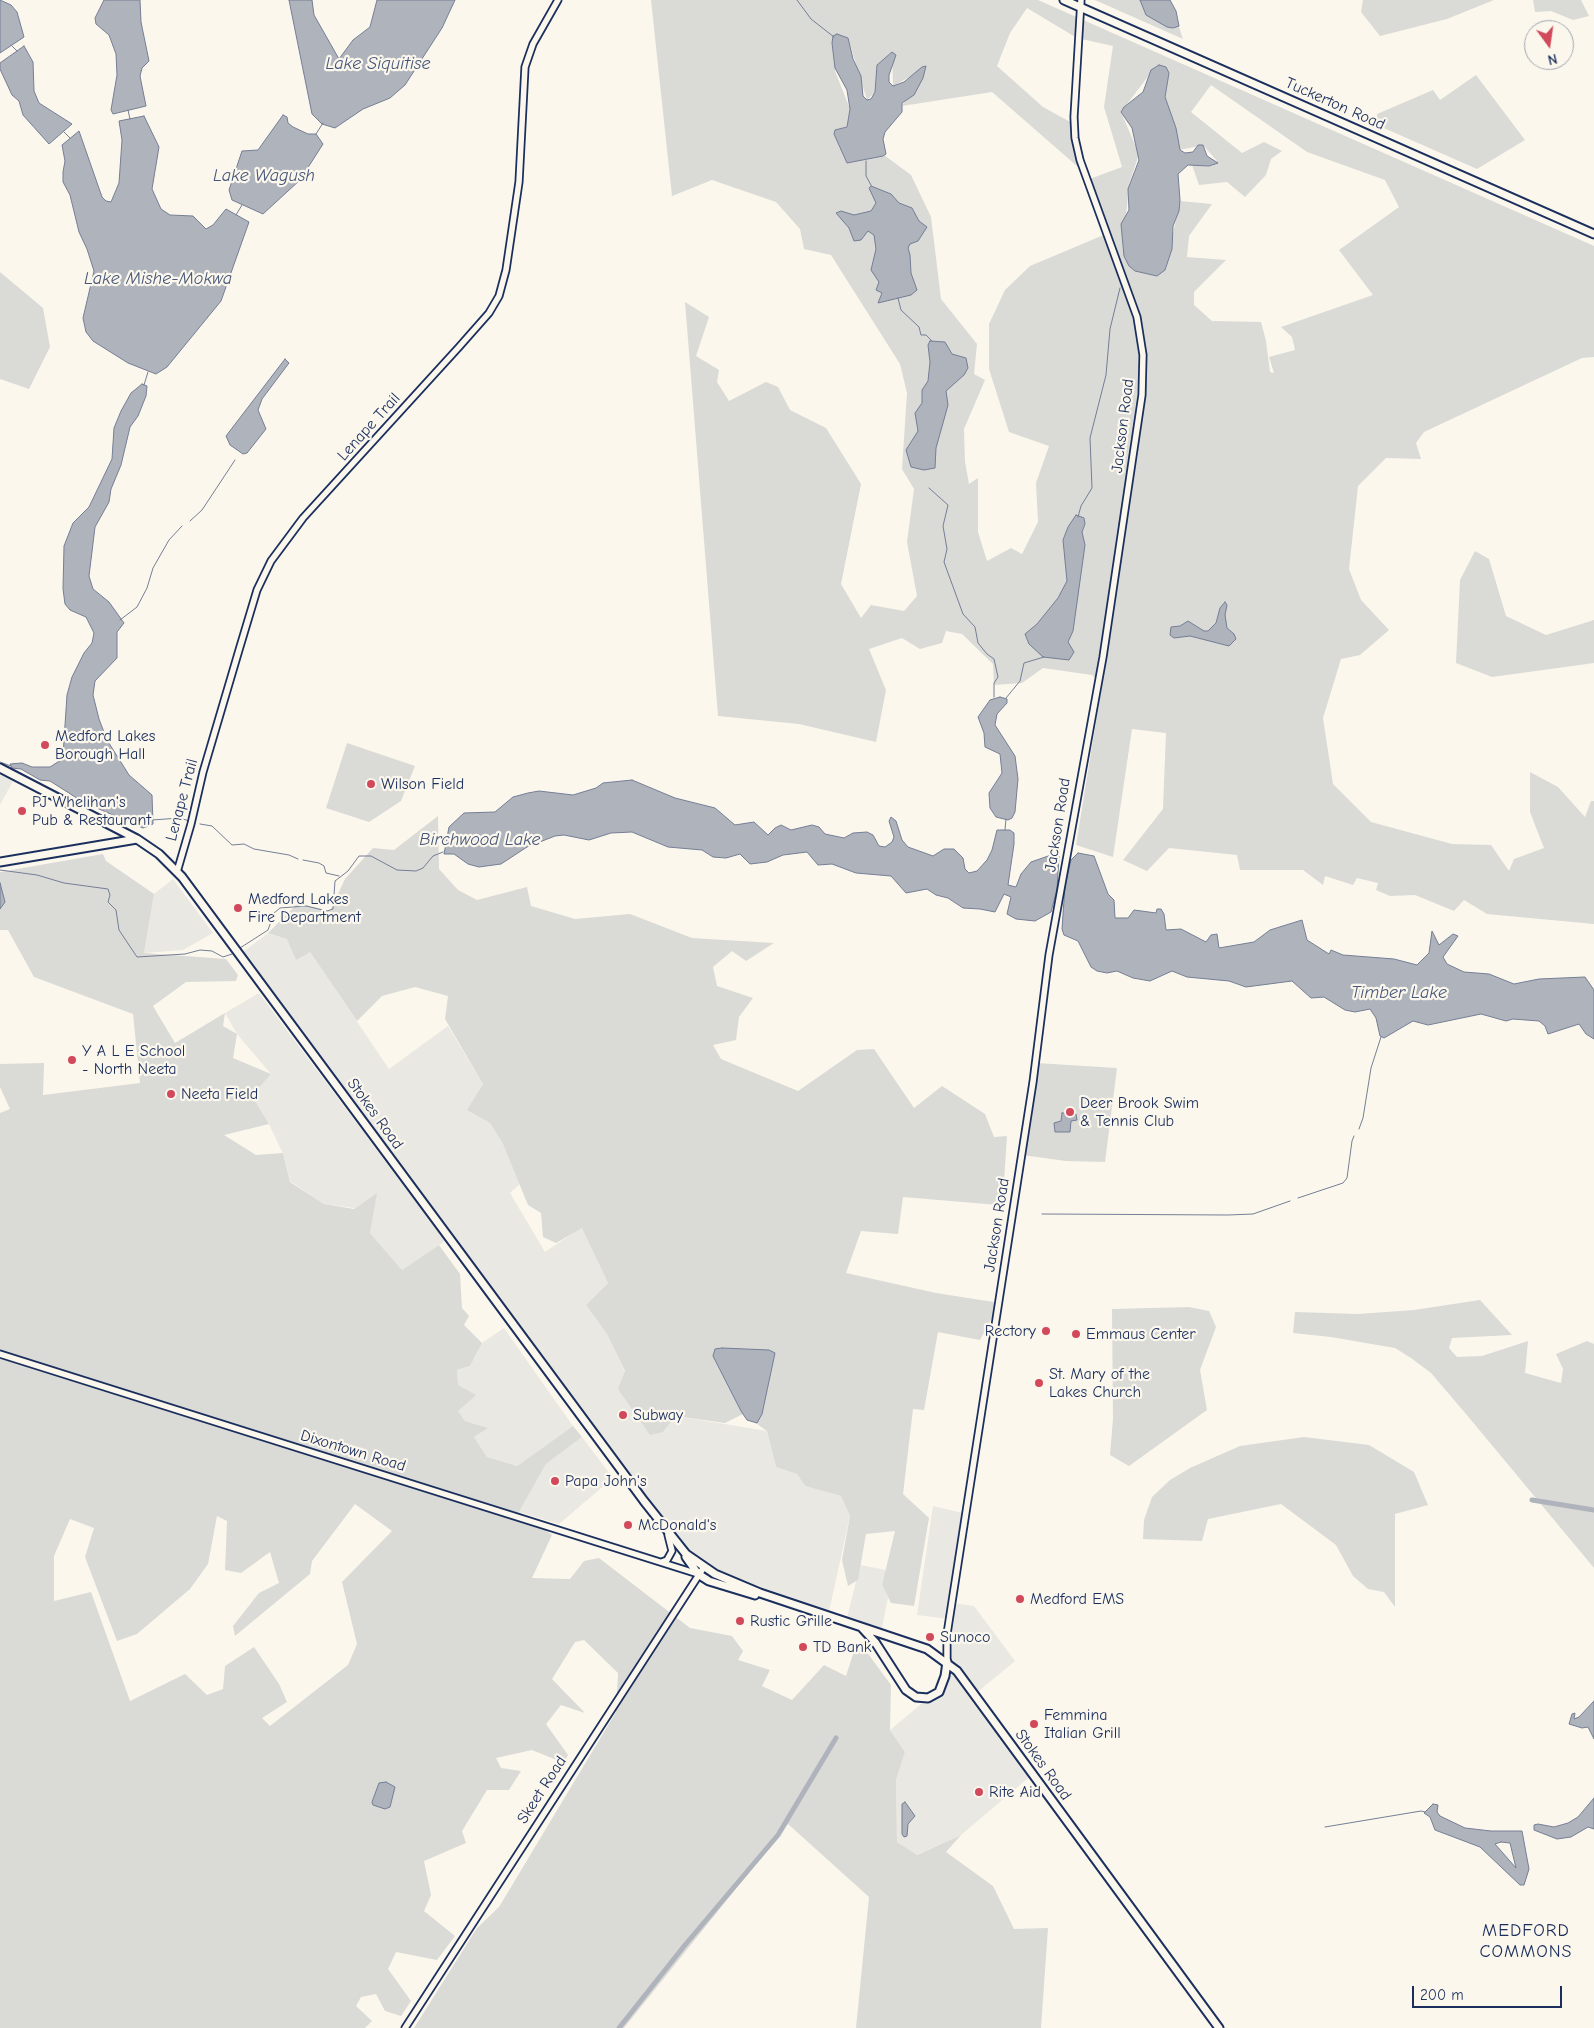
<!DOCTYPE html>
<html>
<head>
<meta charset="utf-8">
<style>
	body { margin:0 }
	#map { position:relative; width:1594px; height:2028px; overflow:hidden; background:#fbf7ec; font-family:"Comic Neue",sans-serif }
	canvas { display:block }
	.north { position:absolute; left:1524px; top:20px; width:50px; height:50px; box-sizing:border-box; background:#fbf7ec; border:1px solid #a1a7b3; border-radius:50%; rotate:166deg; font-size:14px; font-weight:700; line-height:20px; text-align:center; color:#1b2f5e }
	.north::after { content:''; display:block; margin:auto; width:18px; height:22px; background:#d1495b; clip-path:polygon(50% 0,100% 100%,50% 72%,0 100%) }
	.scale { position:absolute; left:1412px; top:1986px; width:150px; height:22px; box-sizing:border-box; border:2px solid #1b2f5e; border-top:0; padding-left:6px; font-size:15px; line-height:18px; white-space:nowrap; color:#1b2f5e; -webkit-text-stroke:4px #fbf7ec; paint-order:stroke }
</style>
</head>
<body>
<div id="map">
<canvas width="1594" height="2028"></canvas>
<div class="north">N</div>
<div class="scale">200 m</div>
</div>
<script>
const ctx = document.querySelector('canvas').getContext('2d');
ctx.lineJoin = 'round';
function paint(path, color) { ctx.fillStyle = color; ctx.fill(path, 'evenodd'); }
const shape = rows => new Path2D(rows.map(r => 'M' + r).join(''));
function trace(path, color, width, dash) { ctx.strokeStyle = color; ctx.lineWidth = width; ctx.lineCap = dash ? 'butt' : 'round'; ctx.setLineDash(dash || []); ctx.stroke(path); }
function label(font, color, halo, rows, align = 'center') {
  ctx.font = font + ' "Comic Neue",sans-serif'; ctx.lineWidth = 4.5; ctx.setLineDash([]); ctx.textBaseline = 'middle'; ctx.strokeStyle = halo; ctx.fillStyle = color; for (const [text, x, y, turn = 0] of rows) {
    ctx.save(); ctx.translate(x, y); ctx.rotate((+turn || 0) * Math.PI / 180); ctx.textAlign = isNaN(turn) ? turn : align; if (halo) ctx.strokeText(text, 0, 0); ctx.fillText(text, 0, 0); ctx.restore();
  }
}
const built = shape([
	[1,775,13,781,0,805,0,777],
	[173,879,213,933,183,950,144,953,154,894],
	[268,933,287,939,310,952,389,1069,448,1026,483,1084,468,1110,490,1123,503,1144,520,1184,510,1193,545,1252,582,1227,608,1283,586,1305,607,1334,625,1372,663,1432,676,1416,767,1431,776,1467,797,1474,805,1486,841,1496,850,1516,828,1616,722,1577,686,1554,239,955],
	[259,993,445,1241,402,1270,370,1233,376,1194,355,1208,324,1204,290,1181,284,1156,269,1124,252,1096,271,1074,237,1034,225,1013],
	[504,1328,573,1426,517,1466,487,1457,474,1437,487,1428,465,1421,458,1411,457,1370,470,1366,482,1343],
	[582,1437,613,1478,559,1524,519,1512,546,1464],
	[933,1506,967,1514,952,1603,974,1606,1015,1661,975,1694,1033,1774,961,1835,916,1855,897,1842,896,1780,905,1752,890,1730,943,1686,949,1619,917,1615],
	[860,1565,886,1570,882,1585,888,1597,881,1633,846,1622]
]);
const green = shape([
	[651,0,1038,0,1594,246,1594,357,1582,358,1424,432,1416,443,1421,459,1386,458,1358,486,1349,569,1361,600,1389,630,1360,655,1341,659,1323,718,1333,784,1371,822,1452,844,1491,845,1509,871,1514,859,1544,848,1530,812,1530,772,1558,787,1585,817,1591,801,1594,801,1594,924,1487,914,1464,900,1454,911,1415,895,1390,896,1376,890,1378,883,1357,878,1353,885,1325,876,1323,885,1303,870,1240,870,1237,855,1169,848,1147,871,1123,860,1163,809,1166,733,1132,729,1113,857,1076,845,1102,685,1092,675,1043,668,1022,683,994,685,993,664,962,634,946,631,942,643,920,649,902,638,869,649,886,690,876,742,799,724,718,716,685,302,709,317,696,356,719,370,717,382,729,401,766,382,778,387,790,410,826,428,861,484,841,584,861,618,871,605,904,611,917,596,907,542,914,489,902,469,907,393,900,364,831,255,804,249,800,229,776,202,712,180,672,196],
	[1027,8,1077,38,1113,46,1104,107,1122,167,1087,180,1106,234,1030,266,1005,290,989,324,989,369,1009,432,1049,446,1036,483,1038,522,1022,554,1011,548,987,561,978,532,978,478,969,484,965,462,964,429,985,380,974,374,977,344,941,299,931,217,911,175,884,155,847,163,834,132,847,127,850,109,835,71,835,35,848,38,867,100,875,92,877,65,892,52,893,86,926,68,902,106,992,92,1085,173,1074,124,1043,107,997,66,1010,33],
	[1156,66,1169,73,1165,97,1180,150,1203,145,1217,161,1212,166,1192,165,1199,185,1227,182,1245,197,1266,175,1271,159,1282,151,1264,142,1242,153,1191,112,1211,85,1307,152,1385,180,1399,207,1339,250,1373,295,1281,327,1292,337,1295,350,1269,357,1274,373,1270,372,1266,341,1261,322,1212,321,1194,305,1194,292,1226,260,1187,257,1189,236,1212,204,1180,201,1165,270,1123,249,1129,184,1139,154,1121,112],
	[1095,0,1170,0,1183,39],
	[1363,0,1494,0,1447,19,1380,36,1361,12],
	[1533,0,1581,0,1589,16,1573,20,1551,11,1535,12],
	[1476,75,1525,140,1477,169,1377,125,1377,114,1433,90,1440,100],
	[0,272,43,308,50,347,29,389,0,379],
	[1475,551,1489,559,1506,616,1546,635,1594,620,1594,663,1492,677,1456,663,1460,580],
	[347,743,415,766,401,801,369,822,326,808],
	[438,816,439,869,458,890,477,900,527,887,531,906,575,919,630,914,692,938,774,943,746,961,732,951,713,967,717,986,753,998,739,1017,736,1040,713,1045,721,1059,798,1091,857,1050,874,1049,914,1108,942,1086,985,1114,994,1137,1007,1136,1003,1197,998,1205,903,1197,898,1234,861,1231,846,1273,936,1293,1000,1303,980,1340,938,1332,924,1410,913,1409,903,1494,929,1518,914,1606,891,1603,882,1585,895,1531,866,1534,858,1580,848,1586,842,1560,850,1516,841,1496,805,1486,797,1474,776,1467,767,1431,743,1414,725,1423,676,1416,663,1432,650,1435,618,1389,625,1371,607,1334,586,1305,608,1283,582,1228,556,1243,543,1237,541,1213,528,1205,503,1144,490,1123,467,1110,483,1084,445,1019,448,996,415,987,382,996,357,1021,310,952,296,960,287,939,268,933,298,903,330,911,345,879,373,848,394,850],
	[103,854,106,861,154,894,144,953,226,959,238,975,236,981,186,982,153,1006,175,1043,225,1013,223,1026,237,1034,233,1058,271,1074,252,1096,269,1124,224,1135,256,1155,283,1153,290,1182,324,1204,354,1209,377,1193,370,1233,402,1270,439,1245,460,1274,462,1308,469,1316,464,1325,482,1343,470,1366,457,1370,458,1385,476,1395,458,1411,465,1421,488,1428,474,1437,487,1457,517,1466,573,1426,582,1437,546,1464,519,1512,552,1535,532,1578,570,1579,584,1561,599,1558,690,1628,732,1636,743,1651,738,1660,770,1670,762,1686,792,1700,824,1665,846,1676,856,1645,866,1651,891,1685,890,1730,905,1752,896,1780,897,1842,917,1855,961,1835,946,1852,993,1886,1014,1929,1048,1928,1041,2028,856,2028,869,1897,788,1824,624,2028,414,2028,477,1928,499,1907,616,1712,618,1673,584,1640,575,1642,552,1679,585,1713,561,1705,546,1724,568,1755,564,1763,532,1750,496,1758,501,1768,521,1771,509,1790,487,1790,462,1831,466,1843,424,1861,431,1895,424,1911,455,1936,437,1960,396,1952,388,1969,411,2001,401,2016,385,2011,376,1994,361,1997,356,2006,372,2021,365,2028,0,2028,0,1113,10,1109,0,1087,0,1064,44,1063,43,1095,140,1083,133,1014,34,977,8,930,0,930,0,872],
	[355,1504,392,1531,342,1582,357,1644,348,1665,270,1726,262,1718,287,1702,279,1684,254,1647,225,1666,223,1689,207,1695,185,1674,130,1701,91,1592,54,1601,54,1556,70,1519,94,1528,85,1557,117,1641,137,1634,190,1589,208,1564,217,1516,227,1521,225,1570,241,1573,270,1552,279,1583,259,1593,233,1626,235,1636,310,1574,312,1561],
	[1036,1063,1117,1068,1105,1162,1066,1161,1022,1155],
	[1480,1300,1512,1335,1452,1338,1449,1348,1457,1357,1482,1356,1528,1341,1525,1373,1561,1383,1563,1369,1556,1354,1587,1341,1594,1344,1594,1568,1466,1414,1431,1373,1411,1358,1395,1348,1331,1337,1293,1333,1295,1312,1358,1314,1414,1310],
	[1189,1307,1209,1311,1216,1327,1200,1370,1207,1410,1129,1466,1110,1455,1113,1419,1112,1309],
	[1304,1437,1369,1445,1414,1472,1428,1505,1395,1514,1395,1607,1384,1592,1368,1589,1353,1576,1336,1545,1281,1504,1208,1519,1202,1541,1143,1539,1144,1520,1152,1497,1170,1480,1190,1468,1240,1446]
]);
const water = shape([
	[0,0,11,5,17,12,24,37,0,53,0,0],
	[104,0,140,0,141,22,149,61,142,68,140,76,146,106,113,114,111,110,117,75,116,54,109,35,96,24,95,18,104,0],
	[289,0,312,0,314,15,339,59,353,40,370,27,377,0,455,0,442,28,405,85,390,98,363,109,335,128,322,124,312,114,289,0],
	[1140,0,1170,0,1176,11,1179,26,1173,28,1167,27,1146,15,1140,0],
	[837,34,848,38,853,59,861,76,863,96,867,100,871,99,875,92,877,65,892,52,896,55,889,75,889,82,893,86,904,82,922,67,926,66,923,78,914,95,902,103,902,112,885,132,883,139,886,154,883,156,847,163,834,134,835,130,847,127,850,109,847,90,835,68,832,43,833,36,837,34],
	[24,46,33,62,34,91,39,103,72,124,49,144,23,115,19,101,12,95,0,69,0,63,24,46],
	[1159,65,1166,67,1169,73,1165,97,1176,128,1180,150,1185,153,1193,152,1198,145,1203,145,1207,156,1218,163,1209,166,1188,165,1178,174,1180,200,1179,211,1173,226,1172,249,1165,270,1157,276,1135,271,1129,266,1124,256,1121,224,1129,210,1128,189,1139,160,1132,128,1121,112,1124,107,1143,92,1151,70,1159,65],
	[283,115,287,117,288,123,293,127,308,134,316,134,323,144,300,180,263,214,232,200,229,190,242,151,258,150,283,115],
	[144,116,159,147,152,189,161,209,170,215,193,216,206,229,213,225,226,209,249,222,221,301,167,367,156,374,128,363,93,341,86,332,83,318,94,271,87,249,79,232,70,195,63,182,63,172,65,161,62,145,79,131,102,197,106,201,111,202,119,183,122,140,119,121,144,116],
	[871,186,891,194,899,203,912,208,919,221,927,227,918,241,910,244,908,248,910,255,911,273,917,290,911,295,878,303,882,293,876,290,879,282,871,270,876,249,874,235,868,231,861,240,854,241,849,228,836,213,841,211,854,215,871,211,876,203,869,188,871,186],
	[930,341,945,342,952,354,966,358,968,368,964,375,946,391,948,405,936,448,935,468,924,470,911,467,906,450,918,431,915,413,922,403,922,390,928,381,930,362,928,345,930,341],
	[285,359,289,363,262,399,258,410,266,429,247,453,243,454,230,445,226,436,285,359],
	[142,384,147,386,146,396,138,416,130,427,121,465,111,489,109,502,95,527,89,576,93,589,109,602,124,623,117,632,117,658,95,681,93,695,99,719,107,740,129,775,152,795,153,824,143,828,83,802,50,781,40,780,21,769,12,768,10,764,22,763,32,767,50,767,61,760,63,755,67,695,72,677,84,653,92,643,94,633,86,617,70,610,65,604,63,589,64,546,73,523,89,507,112,459,114,428,121,411,131,393,142,384],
	[1076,515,1084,518,1085,524,1082,532,1085,545,1073,631,1068,642,1074,652,1069,660,1043,657,1029,644,1025,634,1037,624,1058,598,1067,581,1063,540,1068,527,1076,515],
	[1225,602,1227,605,1225,615,1227,628,1234,634,1236,639,1229,646,1190,636,1174,638,1170,635,1171,627,1180,626,1188,621,1204,631,1208,631,1216,623,1220,608,1225,602],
	[1000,697,1007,699,1007,703,997,714,995,725,1015,756,1018,779,1015,812,1012,818,1008,820,996,817,990,808,989,793,1002,773,1000,754,985,747,984,733,978,717,990,700,1000,697],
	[632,780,675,798,715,808,735,825,754,822,768,835,775,828,781,825,791,830,812,825,819,827,825,834,844,838,853,833,867,832,873,835,879,846,885,847,892,842,894,837,889,821,891,817,896,821,902,840,908,847,933,856,944,849,954,849,963,858,965,869,969,873,977,871,987,860,992,850,997,830,1010,830,1014,833,1014,844,1008,885,1016,887,1021,874,1031,862,1054,854,1059,856,1057,889,1051,912,1035,921,1016,919,1007,914,1011,897,1004,894,995,912,980,909,963,908,948,898,936,895,927,889,906,893,891,876,856,873,832,864,818,865,807,852,783,855,767,862,750,864,740,854,726,858,713,857,702,850,668,847,632,832,611,833,589,840,564,835,555,836,527,847,501,864,479,867,468,864,454,854,444,854,449,827,464,813,495,812,513,797,528,793,539,791,573,795,596,788,603,783,632,780],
	[1078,853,1094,856,1108,894,1114,900,1115,918,1128,918,1134,910,1156,913,1157,909,1161,909,1164,914,1166,930,1181,929,1206,942,1211,935,1217,934,1219,948,1254,942,1270,930,1302,920,1307,940,1329,954,1331,950,1343,955,1394,959,1417,965,1429,953,1432,931,1439,945,1453,934,1458,936,1443,957,1447,964,1464,972,1489,974,1514,984,1539,979,1585,977,1594,990,1594,1039,1586,1034,1579,1024,1548,1034,1545,1026,1539,1021,1513,1019,1506,1021,1481,1014,1428,1025,1413,1021,1384,1038,1380,1036,1376,1018,1370,1009,1355,1012,1345,1010,1324,997,1311,998,1292,981,1246,987,1229,981,1187,977,1172,971,1150,981,1133,978,1117,971,1107,973,1097,971,1091,967,1078,941,1064,935,1062,929,1065,886,1071,860,1078,853],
	[0,883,5,902,0,909,0,883],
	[1062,1113,1076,1114,1077,1120,1071,1121,1070,1132,1055,1132,1054,1123,1061,1121,1062,1113],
	[722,1348,769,1350,775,1353,762,1414,757,1423,747,1420,741,1411,713,1356,715,1349,722,1348],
	[1594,1701,1594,1739,1588,1727,1582,1728,1569,1724,1572,1714,1575,1713,1574,1719,1579,1717,1594,1701],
	[386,1782,395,1787,390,1807,385,1809,373,1805,372,1802,379,1783,386,1782],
	[1594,1798,1594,1829,1588,1827,1571,1837,1557,1839,1534,1830,1534,1825,1538,1824,1554,1827,1568,1823,1578,1817,1594,1798],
	[905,1802,915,1816,908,1824,907,1836,904,1837,902,1834,902,1804,905,1802],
	[1433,1804,1438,1805,1437,1812,1440,1816,1465,1828,1491,1831,1522,1831,1529,1869,1524,1885,1520,1885,1480,1847,1435,1830,1430,1817,1424,1813,1433,1804],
	[1501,1842,1510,1843,1516,1868,1495,1844,1501,1842]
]);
const stream = shape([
	[797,0,811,19,834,37],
	[11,45,17,51],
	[128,110,130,119],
	[64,132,70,138],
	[316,134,323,123],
	[866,161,866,176,871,185],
	[236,215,242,205],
	[898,298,901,310,919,327,921,335,926,335,932,341],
	[144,385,148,372],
	[929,488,948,505,943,526,947,549,944,562,963,614,975,627,978,643,987,654,994,659,998,677,994,683,994,697],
	[1078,517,1081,506,1092,488,1090,438,1106,375,1110,329,1120,288],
	[190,521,202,510,235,460],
	[120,620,137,607,147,588,153,568,169,540,182,526],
	[1006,698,1020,681,1024,663,1044,657],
	[0,762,11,766],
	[152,820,180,818,189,821],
	[200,824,212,826,232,845,244,844,254,849,289,855,298,859],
	[1005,830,1006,819],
	[303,860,319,863,324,866,326,873,339,876],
	[0,870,37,875,64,883,108,889,110,895,108,902,116,910,119,930,137,957,185,954,200,950,212,951,223,957,232,954],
	[240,948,268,930,274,913,280,908,306,906,327,911,333,909,335,881,348,871,359,856,371,856,397,870,416,871,423,868,433,856,443,852],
	[1359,1129,1363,1118,1371,1068,1381,1037],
	[1298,1198,1343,1183,1347,1178,1352,1141,1354,1136],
	[1042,1214,1228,1215,1253,1214,1290,1201],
	[1325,1827,1421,1811,1425,1812]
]);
const canal = shape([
	[1532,1500,1594,1510],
	[619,2028,685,1945,778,1835,836,1738]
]);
const minor = shape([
	[177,872,191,824,203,772,239,650,257,590,271,561,303,518,459,347,489,313,499,296,506,270,519,182,525,67,533,44,558,0],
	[0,1354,698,1574],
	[662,1562,667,1560,672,1551,668,1535],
	[947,1662,947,1634,1033,1082,1049,955,1103,657,1142,395,1143,355,1137,317,1080,160,1075,138,1074,117,1081,0],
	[405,2028,704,1567]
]);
const major = shape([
	[1064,0,1594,234],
	[0,768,137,839,159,854,182,877,644,1501,686,1554,715,1574,760,1593,927,1649,957,1671,1219,2028],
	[0,862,137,839],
	[686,1557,698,1574,709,1581,755,1595],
	[863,1629,875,1642,906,1690,916,1697,928,1698,939,1692,945,1676,947,1662]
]);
const markers = [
	[45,745,5,"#d1495b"],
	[371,784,5,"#d1495b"],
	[22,811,5,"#d1495b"],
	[238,908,5,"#d1495b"],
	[72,1060,5,"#d1495b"],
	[171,1094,5,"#d1495b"],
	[1070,1112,5,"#d1495b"],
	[1046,1331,5,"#d1495b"],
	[1076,1334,5,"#d1495b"],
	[1039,1383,5,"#d1495b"],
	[623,1415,5,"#d1495b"],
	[555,1481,5,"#d1495b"],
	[628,1525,5,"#d1495b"],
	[1020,1599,5,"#d1495b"],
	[740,1621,5,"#d1495b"],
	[930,1637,5,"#d1495b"],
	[803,1647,5,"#d1495b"],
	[1034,1724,5,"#d1495b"],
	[979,1792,5,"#d1495b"]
];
const streetNames = [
	["Tuckerton Road",1335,104,24],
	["Jackson Road",1123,426,-83],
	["Lenape Trail",369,427,-48],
	["Lenape Trail",182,800,-75],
	["Jackson Road",1058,825,-81],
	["Stokes Road",375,1114,54],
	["Jackson Road",997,1225,-81],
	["Dixontown Road",353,1451,17],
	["Stokes Road",1043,1765,54],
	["Skeet Road",542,1790,-57]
];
const poiNames = [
	["Medford Lakes",55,736],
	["Borough Hall",55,754],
	["Wilson Field",381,784],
	["PJ Whelihan's",32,802],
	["Pub & Restaurant",32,820],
	["Medford Lakes",248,899],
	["Fire Department",248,917],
	["Y A L E School",82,1051],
	["- North Neeta",82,1069],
	["Neeta Field",181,1094],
	["Deer Brook Swim",1080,1103],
	["& Tennis Club",1080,1121],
	["Rectory",1036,1331,"right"],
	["Emmaus Center",1086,1334],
	["St. Mary of the",1049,1374],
	["Lakes Church",1049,1392],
	["Subway",633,1415],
	["Papa John's",565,1481],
	["McDonald's",638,1525],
	["Medford EMS",1030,1599],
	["Rustic Grille",750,1621],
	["Sunoco",940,1637],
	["TD Bank",813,1647],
	["Femmina",1044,1715],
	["Italian Grill",1044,1733],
	["Rite Aid",989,1792]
];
const waterNames = [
	["Lake Siquitise",378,64],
	["Lake Wagush",264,176],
	["Lake Mishe-Mokwa",158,279],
	["Birchwood Lake",480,840],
	["Timber Lake",1399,993]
];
const neighbourhoodNames = [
	["MEDFORD",1526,1931],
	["COMMONS",1526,1952]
];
paint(built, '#eae8e2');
paint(green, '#dadad7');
paint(water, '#afb3bb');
trace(water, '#747e96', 1);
trace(stream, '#747e96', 1);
trace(canal, '#afb3bb', 5);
trace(minor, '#1b2f5e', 9);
trace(major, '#1b2f5e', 11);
trace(minor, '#fbf7ec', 5.5);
trace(major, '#fbf7ec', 7);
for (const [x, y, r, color] of markers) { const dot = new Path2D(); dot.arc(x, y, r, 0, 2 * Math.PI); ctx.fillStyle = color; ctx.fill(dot); trace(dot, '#fbf7ec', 2); }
label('16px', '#1b2f5e', '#fbf7ec', streetNames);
label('16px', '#1b2f5e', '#fbf7ec', poiNames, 'left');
label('italic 18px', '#47577a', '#fbf7ec', waterNames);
ctx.letterSpacing = '1px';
label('18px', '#1b2f5e', '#fbf7ec', neighbourhoodNames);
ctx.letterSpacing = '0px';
</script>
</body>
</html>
